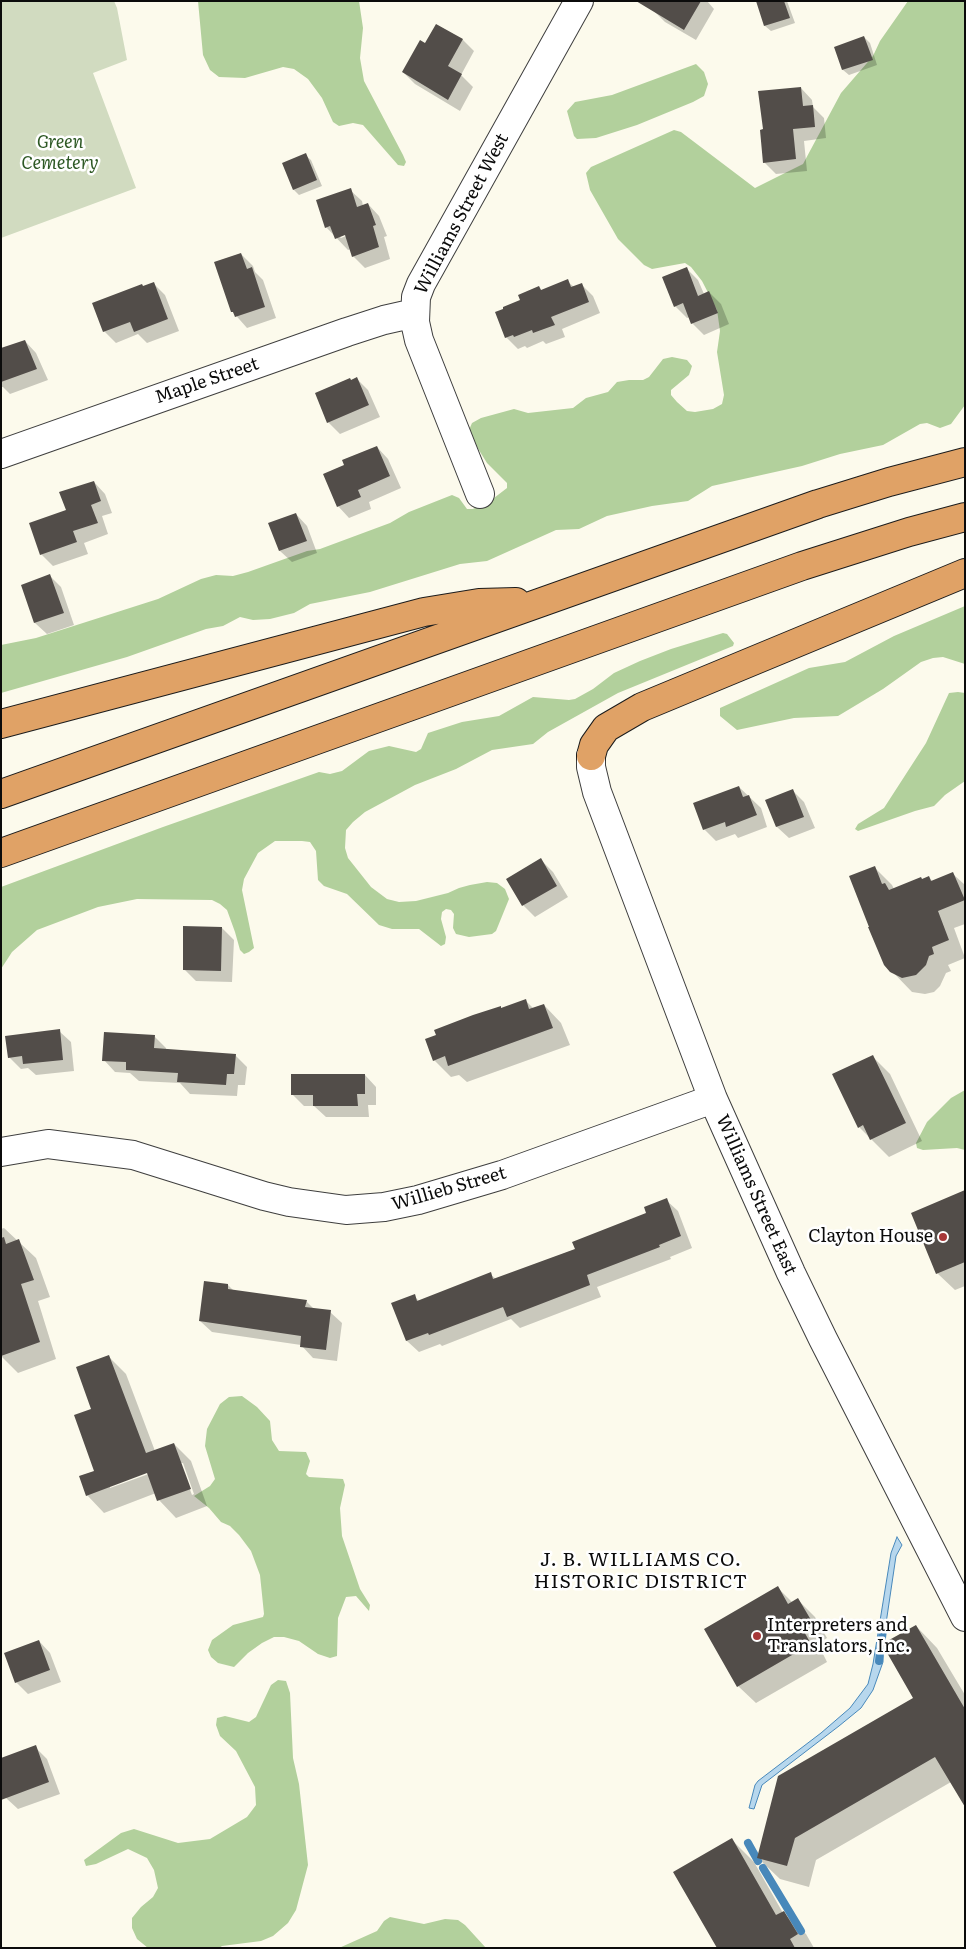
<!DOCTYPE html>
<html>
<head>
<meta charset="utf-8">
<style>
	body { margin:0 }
	#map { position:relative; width:966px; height:1949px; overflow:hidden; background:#fcfaec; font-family:Literata,serif }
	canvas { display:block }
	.frame { position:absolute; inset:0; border:2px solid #0b0b0b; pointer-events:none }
</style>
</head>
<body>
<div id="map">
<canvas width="966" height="1949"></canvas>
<div class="frame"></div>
</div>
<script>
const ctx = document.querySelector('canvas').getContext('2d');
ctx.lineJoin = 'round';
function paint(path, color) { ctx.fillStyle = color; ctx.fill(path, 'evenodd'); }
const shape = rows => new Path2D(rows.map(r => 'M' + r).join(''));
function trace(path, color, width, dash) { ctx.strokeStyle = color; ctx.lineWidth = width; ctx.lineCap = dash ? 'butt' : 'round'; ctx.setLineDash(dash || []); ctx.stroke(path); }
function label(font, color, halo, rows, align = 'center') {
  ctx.font = font + ' Literata,serif'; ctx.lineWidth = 5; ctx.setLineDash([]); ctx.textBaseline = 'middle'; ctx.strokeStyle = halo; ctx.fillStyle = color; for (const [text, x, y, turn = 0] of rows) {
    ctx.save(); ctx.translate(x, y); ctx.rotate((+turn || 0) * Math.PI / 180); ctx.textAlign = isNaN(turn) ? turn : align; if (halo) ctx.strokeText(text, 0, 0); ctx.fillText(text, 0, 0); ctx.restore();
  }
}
const forest = shape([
	[198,1,359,1,363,28,360,58,364,81,403,155,406,162,404,166,398,165,363,125,353,123,339,126,333,122,322,98,308,79,294,69,283,67,245,78,219,77,210,70,203,55],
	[908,1,965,1,965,405,951,424,940,428,927,423,920,424,883,445,840,454,802,466,712,486,688,501,652,506,607,516,579,529,556,530,487,561,460,564,370,592,310,604,294,613,270,619,253,620,240,617,223,626,206,629,127,657,1,693,1,645,36,638,158,599,201,579,216,575,233,576,248,572,307,551,320,549,390,523,409,512,452,495,459,498,467,509,473,509,494,498,507,488,507,483,487,463,472,439,469,430,472,423,481,418,514,409,528,413,573,408,586,398,608,392,617,382,629,380,643,380,649,377,663,359,672,357,687,360,692,366,689,375,671,390,671,395,677,402,687,411,695,412,713,409,722,404,724,395,717,352,720,331,717,310,702,281,691,267,685,263,652,269,644,265,618,239,590,190,586,173,591,167,674,130,681,132,755,188,803,164,841,93,873,56,880,41],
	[696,64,704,72,708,84,704,96,693,102,637,125,596,138,577,139,574,136,567,111,575,102,612,95],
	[965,606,965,664,943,657,933,658,921,662,883,689,838,716,794,718,737,730,720,716,720,708,809,668,845,662,894,636],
	[723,633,727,634,734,643,733,646,618,693,548,732,533,744,492,750,456,769,415,785,365,812,353,822,346,830,345,848,348,858,371,887,387,899,399,902,416,901,448,893,459,888,470,885,487,882,497,883,505,889,509,899,496,931,492,934,469,937,456,934,453,928,454,914,451,910,446,909,442,912,441,919,446,937,445,944,441,946,419,929,392,929,379,925,347,894,324,886,318,880,316,851,310,842,302,841,275,841,258,853,244,879,242,890,254,948,249,952,244,954,240,950,235,932,227,910,220,904,212,900,137,899,98,907,37,930,12,952,1,969,1,887,163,827,319,772,330,774,342,771,369,751,389,746,416,752,421,749,428,733,462,722,499,716,533,697,569,700,575,699,593,689,614,673,640,661,671,649],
	[958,692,965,693,965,781,945,795,934,806,915,811,858,831,855,829,858,824,884,808,926,743,949,693],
	[965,1090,965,1150,957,1148,923,1150,917,1148,916,1143,927,1122,951,1098],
	[242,1396,257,1407,270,1421,272,1440,279,1451,306,1452,310,1461,306,1474,309,1477,343,1479,345,1485,340,1508,342,1536,360,1589,370,1605,369,1611,356,1596,346,1597,338,1618,337,1656,330,1658,318,1654,299,1641,284,1637,274,1637,262,1643,248,1653,234,1667,218,1663,211,1657,208,1650,212,1640,233,1625,263,1617,264,1614,260,1575,251,1551,239,1535,230,1526,221,1522,209,1508,194,1496,210,1486,215,1479,205,1446,207,1429,220,1404,229,1397],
	[278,1680,286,1681,290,1693,293,1758,299,1784,308,1865,296,1910,288,1923,273,1936,261,1941,222,1946,219,1948,148,1948,137,1939,132,1928,132,1918,141,1907,153,1897,158,1888,154,1870,147,1858,128,1849,96,1864,86,1866,84,1860,121,1833,134,1829,178,1843,210,1839,247,1817,256,1805,255,1787,236,1751,220,1736,216,1725,217,1718,225,1716,249,1722,256,1717,271,1685],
	[390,1917,424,1924,445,1919,458,1920,465,1925,486,1948,339,1948,377,1931,384,1921]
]);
const cemetery = shape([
	[1,1,114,1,117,8,127,60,93,73,136,188,1,238]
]);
const water = shape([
	[897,1537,902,1545,896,1556,884,1637,878,1646,883,1656,883,1662,873,1690,861,1708,839,1726,762,1785,754,1809,749,1808,755,1785,758,1781,821,1733,850,1708,868,1684,873,1664,891,1553,897,1537]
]);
const shadow = shape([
	[648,1,707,1,714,9,696,40,665,22,654,11],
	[765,1,787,1,795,23,771,31,765,26,758,4],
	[437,25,463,40,474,51,461,75,473,87,460,111,415,84,403,72,426,45],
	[864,37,870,43,877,65,849,75,843,70,836,47],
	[801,88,812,100,813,107,824,118,826,138,804,141,807,171,776,174,764,162],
	[305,155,311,160,322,186,299,195,294,190],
	[350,190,362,201,363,206,368,204,379,216,387,236,384,237,390,259,365,268,353,256,351,249,348,250,326,227],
	[350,232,351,234,341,238,339,236],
	[241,254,253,266,255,272,263,280,276,318,247,328,232,311],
	[686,268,698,280,704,294,709,292,721,304,729,324,704,335,692,323,690,317,687,318,675,306],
	[567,281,574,287,581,284,593,296,600,313,562,329,565,337,546,344,543,341,527,348,525,346,518,349,506,337,542,291],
	[153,283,165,295,179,331,147,343,138,334,116,343,104,331,144,287],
	[25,341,36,353,48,380,10,394,3,387,1,387,1,350],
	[357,379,368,390,380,417,340,434,328,422,351,381],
	[377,447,388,459,401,488,369,502,371,509,349,518,338,506,346,466],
	[94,482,105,494,112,513,102,516,108,534,84,543,88,554,53,566,41,554,67,511],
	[296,514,307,526,317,553,292,562,280,551],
	[50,576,61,587,74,625,47,634,35,623,22,586],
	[739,787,761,808,767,827,738,838,735,834,716,841,704,829],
	[793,791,804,802,815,828,789,838,777,827,767,801],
	[541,860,553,872,568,897,535,917,523,905],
	[874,867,892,885,894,889,929,877,933,882,953,874,965,885,965,924,954,928,965,958,948,965,951,971,946,973,940,986,934,992,925,994,912,992,885,964],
	[222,928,234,940,232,982,196,981,184,969],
	[525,1000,534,1009,544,1005,561,1023,570,1045,467,1082,459,1075,451,1077,434,1060,437,1036],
	[59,1031,71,1042,74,1071,36,1075,28,1068,21,1069,9,1057],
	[155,1037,166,1048,166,1051,235,1055,247,1067,245,1085,238,1085,237,1096,190,1094,180,1083,139,1081,130,1073,115,1072,104,1060],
	[873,1057,890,1074,922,1141,889,1157,859,1127],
	[365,1075,376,1087,376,1105,368,1105,369,1117,326,1117,314,1106,304,1106,292,1094],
	[965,1192,965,1286,955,1290,937,1273],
	[666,1200,678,1211,692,1248,670,1257,671,1259,597,1287,601,1297,520,1328,511,1319,442,1346,440,1344,419,1352,407,1341,393,1304,414,1296,419,1301,490,1274,496,1279,576,1249,648,1214],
	[4,1228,36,1258,50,1297,38,1301,56,1359,18,1373,1,1356,1,1229],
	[228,1285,234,1291,306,1301,315,1310,330,1312,342,1323,337,1361,313,1358,301,1345,212,1332,200,1321],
	[109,1357,126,1374,155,1451,174,1444,191,1461,207,1506,176,1518,159,1500,156,1493,104,1513,87,1495,96,1471,93,1410],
	[180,1463,183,1463,194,1494,192,1495],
	[153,1470,154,1472,110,1488,110,1486],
	[778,1588,793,1603,798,1600,815,1617,827,1638,820,1642,819,1646,827,1662,756,1703,738,1686],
	[916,1626,937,1648,965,1695,965,1805,951,1782,816,1860,809,1887,780,1879,758,1858,915,1698],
	[39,1641,50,1653,61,1682,28,1694,16,1682],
	[35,1747,47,1759,60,1794,18,1809,6,1798],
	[732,1840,754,1862,783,1913,806,1934,814,1948,718,1948]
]);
const stream = shape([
	[879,1661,883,1630],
	[748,1843,758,1861],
	[763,1868,801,1931]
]);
const building = shape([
	[636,1,701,1,684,30],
	[756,1,784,1,790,18,764,26],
	[436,24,463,39,448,66,462,74,448,100,402,72,420,40,425,43],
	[864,36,873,60,842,70,834,47],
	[801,87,803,106,813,105,815,127,793,129,796,159,763,163,760,130,763,129,758,91],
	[306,153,317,180,293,190,282,163],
	[351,188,357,207,368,203,376,225,373,226,379,247,352,257,345,235,335,239,330,226,325,228,316,200],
	[241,253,247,269,252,267,265,307,235,317,233,312,231,312,214,262],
	[687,267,698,296,709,291,718,313,691,324,683,303,674,307,662,277],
	[568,279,571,287,582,283,589,302,551,317,555,325,533,333,532,330,514,337,513,335,505,338,495,312,503,309,503,307,520,300,518,295,539,286,541,290],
	[154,282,168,319,134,332,130,322,103,332,92,303,142,284,143,286],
	[25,340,37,369,1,382,1,348],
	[357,377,369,405,327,423,315,393,350,378,351,380],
	[377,446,390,476,358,490,361,497,337,507,323,474,344,465,342,460],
	[94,481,101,501,91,505,98,523,73,531,77,542,40,555,29,523,66,510,59,492],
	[296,513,307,541,279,551,268,523],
	[50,574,64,613,34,623,21,585],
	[739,786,743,797,749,795,757,815,726,827,725,822,703,830,693,803],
	[793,789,804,817,776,827,765,800],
	[541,858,557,886,522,906,506,879],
	[875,866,882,884,885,883,889,890,921,877,922,879,929,876,931,881,953,872,965,900,938,911,949,940,932,947,934,954,929,956,926,965,916,975,902,978,890,972,884,965,868,927,869,927,849,876],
	[183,926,222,927,221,971,183,970],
	[526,999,529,1009,544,1004,553,1028,448,1066,445,1056,433,1061,425,1039,436,1035,434,1030,473,1015,501,1006,501,1008],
	[60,1029,63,1060,23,1064,22,1056,8,1058,5,1036],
	[104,1032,155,1035,154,1048,236,1054,234,1074,227,1074,226,1085,177,1082,178,1073,126,1070,126,1062,102,1061],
	[873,1055,906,1123,870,1140,863,1125,858,1128,832,1074],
	[291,1074,365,1074,365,1094,357,1094,358,1106,313,1106,313,1095,291,1095],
	[965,1190,965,1262,936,1274,911,1213],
	[667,1198,681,1236,659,1245,660,1247,587,1275,590,1285,507,1317,503,1307,429,1335,428,1333,406,1341,391,1303,415,1294,417,1301,491,1272,493,1279,575,1249,572,1242,646,1213,644,1207],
	[4,1237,6,1244,19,1239,34,1280,21,1284,40,1342,1,1356,1,1238],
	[204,1281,228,1284,228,1289,307,1300,305,1307,331,1310,326,1350,300,1347,301,1336,199,1321],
	[109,1355,146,1453,174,1443,191,1489,157,1501,147,1473,86,1496,79,1476,94,1471,74,1415,91,1409,76,1367],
	[778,1586,788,1604,798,1598,811,1620,803,1625,802,1628,811,1644,737,1687,704,1629],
	[916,1625,965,1709,965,1807,935,1757,795,1838,787,1866,757,1858,778,1776,913,1698,882,1644],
	[39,1640,50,1670,15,1683,4,1653],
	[36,1745,49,1782,1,1800,1,1758],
	[732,1838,776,1915,784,1911,798,1934,790,1939,795,1948,717,1948,673,1872]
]);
const minor = shape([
	[1,454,347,332,384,320,415,313],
	[480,494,419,340,415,322,416,297,421,284,579,1],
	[591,756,591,767,597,792,713,1099,791,1273,823,1339,965,1617],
	[1,1152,48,1144,133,1155,264,1196,289,1202,346,1210,384,1207,418,1200,502,1175,713,1099]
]);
const highway = shape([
	[1,724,424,612,479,603,516,602],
	[591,756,594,745,606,728,642,707,965,573],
	[1,794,818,504,889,482,965,462],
	[1,853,802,566,909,532,965,517]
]);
const markers = [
	[943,1237,5,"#a73738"],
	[757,1636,5,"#a73738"]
];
const parkNames = [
	["Green",60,143],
	["Cemetery",60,164]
];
const streetNames = [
	["Williams Street West",462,214,-62],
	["Maple Street",207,381,-19],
	["Willieb Street",449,1189,-16],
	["Williams Street East",756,1195,66]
];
const poiNames = [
	["Clayton House",933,1237],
	["Interpreters and",767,1626,"left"],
	["Translators, Inc.",767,1647,"left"]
];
const neighbourhoodNames = [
	["J. B. WILLIAMS CO.",641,1560],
	["HISTORIC DISTRICT",641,1582]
];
paint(forest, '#b2d09c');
paint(cemetery, '#d1dbc0');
paint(water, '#b7d7ed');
trace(water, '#4888ba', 1);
paint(shadow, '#0003');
trace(stream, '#4888ba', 8);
paint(building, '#524d49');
trace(minor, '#3e3e3e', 30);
trace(highway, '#1c1c1c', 30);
trace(minor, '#fff', 28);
trace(highway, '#e0a266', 28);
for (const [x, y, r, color] of markers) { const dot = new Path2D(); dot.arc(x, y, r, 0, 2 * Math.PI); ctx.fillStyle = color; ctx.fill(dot); trace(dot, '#fff', 2); }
label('italic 18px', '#2e5925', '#fff', parkNames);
label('18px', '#0b0b0b', '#fff', streetNames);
label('18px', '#0b0b0b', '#fff', poiNames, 'right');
ctx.letterSpacing = '1px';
label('19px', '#0b0b0b', '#fff', neighbourhoodNames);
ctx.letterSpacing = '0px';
</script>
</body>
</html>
